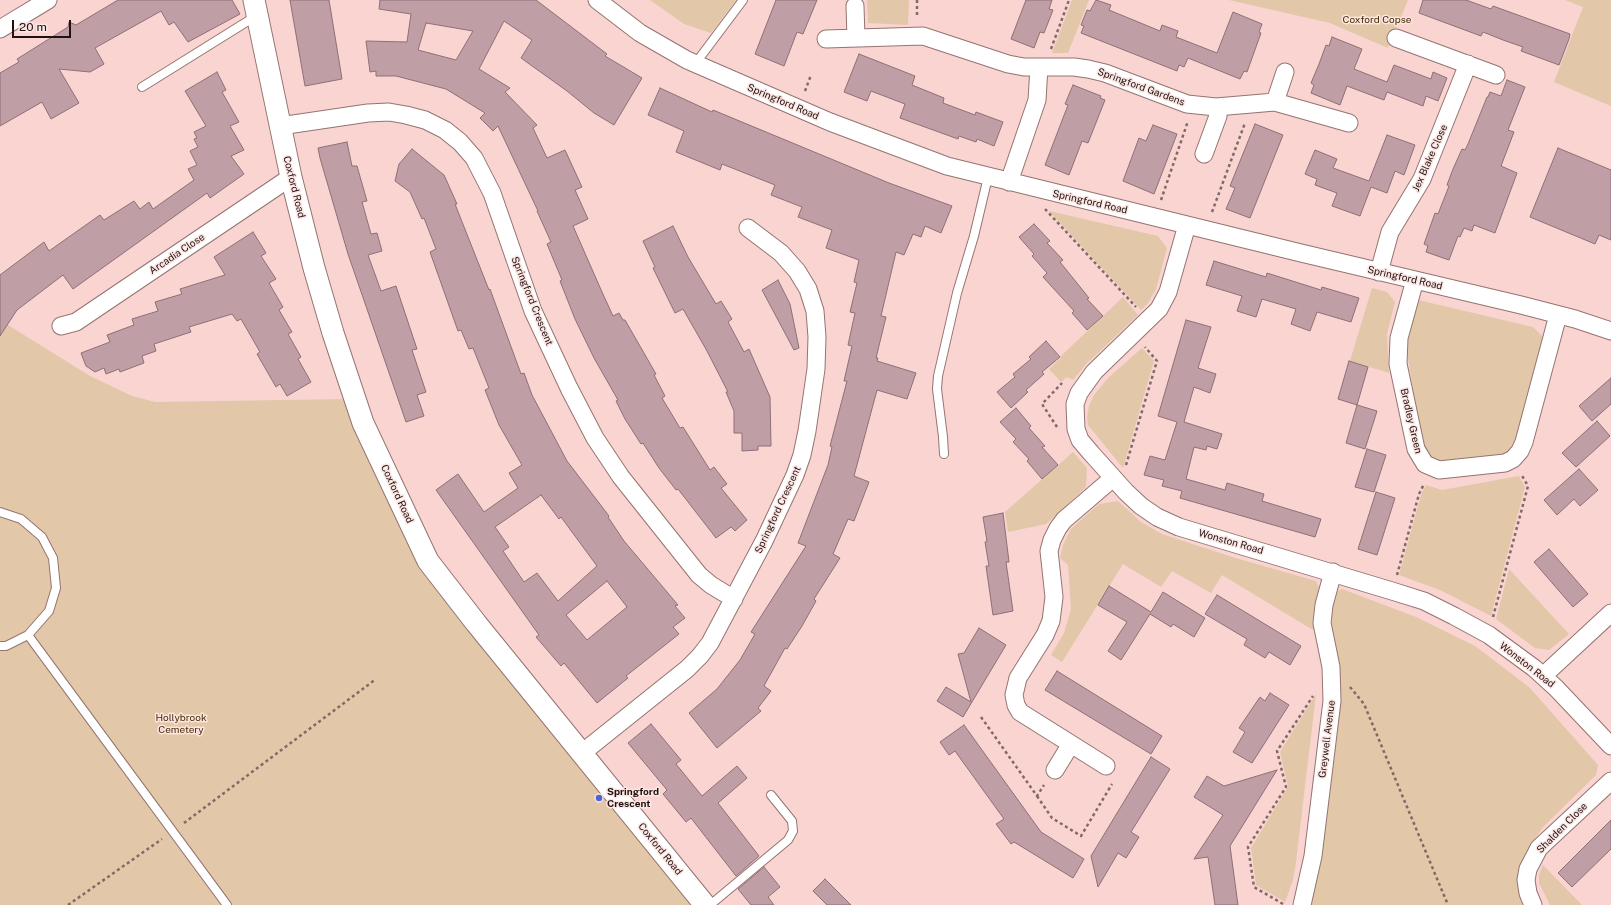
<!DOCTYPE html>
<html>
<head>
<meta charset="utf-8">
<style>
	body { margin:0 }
	#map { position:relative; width:1611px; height:905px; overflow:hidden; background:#f9d4d1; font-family:"Public Sans",sans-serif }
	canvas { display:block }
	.scale { position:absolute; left:12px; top:20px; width:59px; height:18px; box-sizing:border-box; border:2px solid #1f1211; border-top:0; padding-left:5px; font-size:12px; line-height:14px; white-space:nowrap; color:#1f1211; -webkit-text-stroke:3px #fce6e3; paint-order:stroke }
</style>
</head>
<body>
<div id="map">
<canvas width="1611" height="905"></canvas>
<div class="scale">20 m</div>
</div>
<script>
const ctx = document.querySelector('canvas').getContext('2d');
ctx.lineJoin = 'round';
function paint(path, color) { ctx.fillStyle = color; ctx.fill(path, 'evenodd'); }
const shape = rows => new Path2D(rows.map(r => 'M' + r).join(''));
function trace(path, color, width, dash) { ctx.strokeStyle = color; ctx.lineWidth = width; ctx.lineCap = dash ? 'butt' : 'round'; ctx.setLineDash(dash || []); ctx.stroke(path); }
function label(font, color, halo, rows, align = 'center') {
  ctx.font = font + ' "Public Sans",sans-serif'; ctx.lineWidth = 3; ctx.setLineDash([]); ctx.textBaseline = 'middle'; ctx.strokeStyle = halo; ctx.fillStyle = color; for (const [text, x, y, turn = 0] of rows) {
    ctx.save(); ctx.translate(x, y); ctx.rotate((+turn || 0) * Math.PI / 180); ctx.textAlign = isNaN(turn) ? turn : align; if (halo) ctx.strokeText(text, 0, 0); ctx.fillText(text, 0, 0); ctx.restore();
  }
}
const green = shape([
	[650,0,736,0,711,33,684,24],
	[867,0,909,0,908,25,868,23],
	[1072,0,1089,0,1068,53,1052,53],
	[1229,0,1408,0,1388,48,1330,23],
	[1565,0,1611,0,1611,106,1554,82,1583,7],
	[1049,211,1158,236,1167,248,1156,289,1148,303,1141,310],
	[1372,288,1387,292,1395,302,1387,334,1389,373,1350,361],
	[1123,297,1138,315,1086,364,1073,380,1067,377,1061,382,1049,369,1061,358,1060,357],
	[1418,300,1533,327,1545,339,1519,440,1506,454,1495,458,1443,463,1427,455,1421,441,1407,352,1407,338],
	[0,320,90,376,132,396,155,402,349,399,367,457,420,566,448,604,691,905,0,905],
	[1142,348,1154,361,1123,468,1088,425,1087,418,1089,406,1094,395,1108,378],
	[1073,452,1087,468,1086,487,1046,524,1008,532,1005,512],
	[1519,476,1525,487,1491,616,1440,590,1399,575,1421,495,1426,485,1442,490],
	[1118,501,1141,522,1162,534,1232,557,1316,581,1319,588,1314,609,1313,630,1222,575,1211,593,1172,571,1161,587,1123,564,1062,662,1051,655,1064,633,1071,609,1068,565,1060,558,1063,545,1071,529,1099,504],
	[1509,569,1569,634,1549,650,1535,648,1496,619],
	[1342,589,1416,617,1475,646,1529,687,1598,765,1596,775,1543,827,1528,849,1519,884,1524,905,1310,905,1314,894,1339,698,1328,616,1333,594],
	[1316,694,1296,862,1293,880,1285,902,1256,885,1251,848,1288,787,1280,752],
	[1543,865,1582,905,1550,905,1539,883,1539,875]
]);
const building = shape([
	[118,0,232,0,240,14,188,42,174,22,169,25,161,11,95,48,104,64,90,72,59,69,79,103,51,119,42,102,0,126,0,73,19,62,17,59,68,27,69,22,76,25,118,0],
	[290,0,329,0,342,79,305,86,290,0],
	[380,0,536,0,607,54,605,56,642,78,614,125,594,113,567,91,521,58,532,40,504,21,479,69,510,88,505,92,537,125,533,128,547,158,565,150,582,187,575,190,588,219,573,226,602,292,613,316,619,313,623,320,625,320,656,374,654,375,665,396,662,398,680,428,683,427,710,470,714,467,727,484,721,488,747,520,735,531,731,527,716,538,678,489,676,490,659,468,643,443,641,444,625,419,616,401,618,400,594,358,575,319,560,281,562,280,547,244,551,242,537,211,538,211,498,126,493,131,480,118,485,113,446,89,396,76,376,76,376,71,370,72,366,41,407,42,411,14,379,9,380,0],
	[426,23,473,31,456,60,418,50,426,23],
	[776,0,817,0,803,34,797,32,784,66,755,54,776,0],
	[1026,0,1052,0,1049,9,1053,10,1044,33,1040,32,1034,48,1011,39,1026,0],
	[1096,0,1111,5,1109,10,1160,31,1162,25,1178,31,1176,37,1217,53,1233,12,1262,24,1259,32,1261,33,1247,72,1244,71,1240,79,1188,58,1184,67,1179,65,1177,71,1081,33,1084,26,1081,25,1087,10,1090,11,1096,0],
	[1423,0,1466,0,1491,9,1493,6,1570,34,1569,39,1559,65,1521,51,1523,47,1503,40,1483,32,1481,36,1419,13,1423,0],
	[1332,37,1362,49,1354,69,1387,82,1394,65,1431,79,1433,72,1447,78,1438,101,1426,96,1423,106,1387,92,1384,100,1347,86,1340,105,1311,93,1314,85,1311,83,1319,64,1326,45,1329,46,1332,37],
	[859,54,915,76,912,85,944,98,943,103,975,115,976,112,1003,122,994,146,977,139,976,142,959,136,958,139,900,118,905,104,871,91,867,101,844,92,859,54],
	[217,72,226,90,222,92,239,122,230,126,244,150,231,156,244,174,210,198,207,193,73,289,63,275,17,310,0,336,0,275,44,242,49,251,100,215,104,220,134,201,140,209,149,202,153,209,194,180,188,169,197,165,190,151,198,147,194,139,197,138,194,132,206,126,185,91,217,72],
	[1507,80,1525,87,1508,130,1514,132,1501,166,1517,173,1495,233,1474,225,1472,231,1464,228,1460,237,1458,236,1449,260,1426,252,1428,246,1424,244,1435,213,1438,214,1449,186,1447,185,1453,169,1462,149,1465,150,1468,144,1487,97,1488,97,1490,92,1501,96,1507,80],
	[1073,85,1101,96,1100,98,1105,100,1088,143,1082,141,1069,175,1045,165,1068,105,1065,104,1073,85],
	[660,88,712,112,713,110,889,183,952,206,941,233,925,226,921,237,913,234,904,255,896,252,881,316,886,317,876,358,878,358,877,361,916,373,907,399,877,390,854,476,869,482,854,521,848,519,833,554,840,558,814,599,816,601,802,626,787,649,785,648,765,684,764,686,771,691,758,708,761,711,717,748,689,713,717,689,740,660,755,634,751,632,806,546,798,543,828,465,832,447,830,446,847,381,844,381,852,346,848,345,855,313,850,312,857,283,854,282,859,260,826,248,832,230,798,217,802,207,771,195,775,185,722,164,720,170,676,152,684,131,648,115,660,88],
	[1255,124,1283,135,1250,218,1226,209,1235,188,1230,186,1255,124],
	[1153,125,1177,134,1154,194,1123,181,1139,138,1146,141,1153,125],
	[1387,135,1415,145,1404,175,1395,171,1387,193,1371,187,1360,216,1332,206,1337,193,1315,185,1317,179,1305,174,1315,150,1337,159,1333,168,1369,181,1387,135],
	[347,142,352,166,357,166,367,201,362,202,371,234,377,233,382,251,368,255,381,291,396,286,417,349,412,350,426,392,417,395,424,416,406,422,348,254,320,158,318,148,347,142],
	[1558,148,1611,170,1611,240,1599,235,1595,244,1530,217,1558,148],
	[412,149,444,175,457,204,455,204,489,290,490,289,521,374,524,373,532,395,567,461,609,516,608,517,624,541,678,605,675,606,685,618,673,627,679,634,626,676,628,678,597,703,564,663,561,666,536,637,539,635,436,490,458,474,484,512,518,488,509,473,522,465,499,425,485,390,489,388,473,348,469,349,461,330,458,331,430,252,436,249,424,218,422,219,410,192,395,181,399,164,412,149],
	[541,495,559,519,561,517,597,566,558,601,537,573,524,582,503,551,509,547,495,527,541,495],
	[607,581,627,607,587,640,566,615,607,581],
	[1034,224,1050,241,1047,243,1063,260,1060,262,1089,298,1087,299,1103,316,1087,330,1072,313,1074,311,1043,277,1047,273,1032,256,1034,254,1019,237,1034,224],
	[673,226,688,257,716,304,721,301,732,319,728,322,744,352,749,349,770,397,771,446,758,446,758,450,742,451,742,433,734,433,734,411,726,392,728,392,707,351,683,309,675,313,653,268,655,267,643,241,673,226],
	[253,232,266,253,261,256,276,279,269,283,283,307,279,310,292,332,288,334,301,357,298,359,311,382,287,396,280,384,276,387,257,354,260,352,241,319,237,321,232,314,189,327,191,332,154,344,156,351,142,356,144,363,120,372,119,369,106,374,104,368,95,372,86,366,81,353,110,342,107,335,134,325,132,319,158,311,155,302,182,294,180,289,225,275,214,257,253,232],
	[1214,261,1266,277,1267,273,1321,290,1322,287,1359,298,1351,322,1317,312,1310,331,1291,324,1296,309,1262,299,1256,317,1237,311,1242,296,1206,285,1214,261],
	[778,280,790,304,799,348,794,350,762,290,778,280],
	[1186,320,1211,327,1198,368,1216,374,1210,393,1194,387,1184,422,1222,434,1217,449,1207,446,1206,450,1194,447,1186,479,1225,490,1227,483,1264,494,1262,501,1321,519,1315,537,1180,498,1182,491,1162,486,1164,480,1144,475,1150,456,1165,460,1177,422,1158,416,1186,320],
	[1046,341,1060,357,1042,372,1044,374,1026,390,1028,392,1011,408,997,392,1015,377,1013,374,1031,359,1029,357,1046,341],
	[1349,361,1368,367,1357,405,1338,399,1349,361],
	[1611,378,1611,404,1592,421,1579,406,1611,378],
	[1357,405,1377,411,1365,449,1346,443,1357,405],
	[1016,408,1031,426,1029,428,1045,446,1042,447,1058,465,1042,479,1027,461,1029,459,1013,442,1016,439,1000,422,1016,408],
	[1597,421,1610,436,1576,467,1562,453,1597,421],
	[1367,449,1386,455,1374,492,1355,487,1367,449],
	[1579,469,1598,490,1580,506,1574,499,1557,515,1544,500,1579,469],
	[1376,492,1395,498,1377,555,1358,549,1376,492],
	[1003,513,1009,562,1006,562,1013,611,993,615,986,566,989,566,985,542,987,541,983,517,1003,513],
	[1549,549,1588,594,1573,607,1534,562,1549,549],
	[1109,586,1151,612,1163,592,1205,618,1194,637,1173,624,1171,627,1150,614,1121,660,1108,651,1127,622,1098,605,1109,586],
	[1217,595,1301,646,1290,665,1269,652,1265,658,1244,645,1247,639,1205,614,1217,595],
	[979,628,1006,645,963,717,937,701,946,687,971,702,958,654,964,653,979,628],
	[1057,671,1162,736,1151,754,1045,690,1057,671],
	[1270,693,1289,705,1252,763,1233,752,1245,732,1239,728,1260,697,1265,701,1270,693],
	[651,724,681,760,676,764,702,796,737,766,747,778,718,803,759,856,736,876,691,818,686,822,663,794,667,790,628,743,651,724],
	[964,725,1041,832,1084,859,1073,878,1014,842,1011,844,996,824,1004,819,955,751,949,755,940,742,964,725],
	[1151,757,1170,769,1131,832,1139,837,1126,858,1118,853,1098,887,1091,856,1151,757],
	[1277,770,1230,846,1238,905,1215,905,1208,857,1194,859,1223,815,1194,797,1207,776,1224,786,1277,770],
	[1611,820,1611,849,1572,887,1558,873,1611,820],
	[764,867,780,887,768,897,774,905,751,905,738,889,764,867],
	[825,879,851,905,827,905,813,891,825,879]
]);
const path = shape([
	[917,0,917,18],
	[1051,49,1069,0],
	[805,91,811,75],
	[1161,200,1188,121],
	[1045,209,1136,307],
	[1212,212,1245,123],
	[1057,427,1042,404,1062,383],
	[1126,465,1157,361,1145,347],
	[1397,575,1419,494,1424,484],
	[1493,617,1528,486,1521,474],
	[1350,687,1364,704,1448,905],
	[981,717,1037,796,1044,785],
	[1037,796,1052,818,1081,836,1112,784],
	[184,823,376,679],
	[1283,904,1254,887,1248,847,1286,787,1277,751,1313,696],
	[68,905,162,839]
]);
const service = shape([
	[695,64,743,0],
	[142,87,256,16],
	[944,454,943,437,937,389,938,376,957,293,974,236,988,177],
	[0,512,21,519,42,537,53,558,56,588,49,611,28,635,6,646,0,646],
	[28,635,227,905],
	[710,905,788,840,793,831,792,821,771,795]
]);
const minor = shape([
	[597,0,640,33,687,60,830,122,947,166,1301,253,1521,305,1575,319,1611,331],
	[855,6,856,38],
	[0,29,48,0],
	[1396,38,1496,75],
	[826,39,923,36,1008,64,1024,67,1074,67,1088,69,1105,73,1187,104,1216,107,1275,102,1349,123],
	[1275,102,1285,72],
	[280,126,368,113,389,112,406,115,425,120,445,130,460,142,474,158,492,193,533,311,569,388,595,438,621,477,699,575,711,585,734,599],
	[1204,154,1218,116,1218,107],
	[1009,182,1037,100,1039,67],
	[1187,225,1168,292,1159,309,1094,372,1079,393,1075,404,1076,429,1080,440,1091,453,1126,492,1141,506,1157,517,1179,527,1392,591,1424,601,1454,616,1489,635,1534,668,1556,688,1611,746],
	[1379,272,1390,232,1422,179,1468,64],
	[1415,280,1399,338,1398,364,1416,449,1425,464,1439,470,1505,463,1513,459,1520,451,1524,442,1558,315],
	[61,326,76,322,291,177],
	[1543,676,1611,613],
	[582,753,687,669,700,656,710,643,764,541,795,475,802,455,807,431,816,369,817,337,815,311,808,289,797,271,781,253,748,228],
	[1106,766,1020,712,1016,705,1014,695,1018,678,1045,635,1051,621,1054,597,1050,560,1049,551,1052,540,1058,528,1064,520,1113,478],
	[1055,770,1071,744],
	[1302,905,1313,856,1332,701,1331,667,1322,623,1324,605,1333,572],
	[1533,905,1528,893,1526,880,1528,869,1539,848,1611,781]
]);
const tertiary = shape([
	[254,0,291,177,314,268,333,333,363,423,428,561,476,623,705,905]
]);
const markers = [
	[599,798,4,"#4b65d9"]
];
const parkNames = [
	["Coxford Copse",1377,20],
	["Hollybrook",181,718],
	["Cemetery",181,730]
];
const streetNames = [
	["Springford Gardens",1141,87,20],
	["Springford Road",783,102,23],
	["Jex Blake Close",1430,158,-66],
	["Coxford Road",294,187,76],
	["Springford Road",1090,202,13],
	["Arcadia Close",177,254,-34],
	["Springford Road",1405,278,13],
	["Springford Crescent",532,301,68],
	["Bradley Green",1411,421,77],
	["Coxford Road",397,494,65],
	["Springford Crescent",778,510,-65],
	["Wonston Road",1231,542,16],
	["Wonston Road",1527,665,38],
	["Greywell Avenue",1327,739,-83],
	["Shalden Close",1562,828,-45],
	["Coxford Road",660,849,51]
];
const poiNames = [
	["Springford",607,792],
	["Crescent",607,804]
];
paint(green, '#e2c7a9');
paint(building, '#c09ea6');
trace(building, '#8e6f76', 1);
trace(service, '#947470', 10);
trace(minor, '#947470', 19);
trace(tertiary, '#947470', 23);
trace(path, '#816967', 2.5, [3, 3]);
trace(service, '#fff', 8);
trace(minor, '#fff', 17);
trace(tertiary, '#fff', 21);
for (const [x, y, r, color] of markers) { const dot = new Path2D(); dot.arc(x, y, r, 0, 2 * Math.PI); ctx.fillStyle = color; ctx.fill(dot); trace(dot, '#fce6e3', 1.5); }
label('10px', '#472c04', '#fce6e3', parkNames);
label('10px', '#1f1211', '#fce6e3', streetNames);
label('bold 10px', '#1f1211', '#fce6e3', poiNames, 'left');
</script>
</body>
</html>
